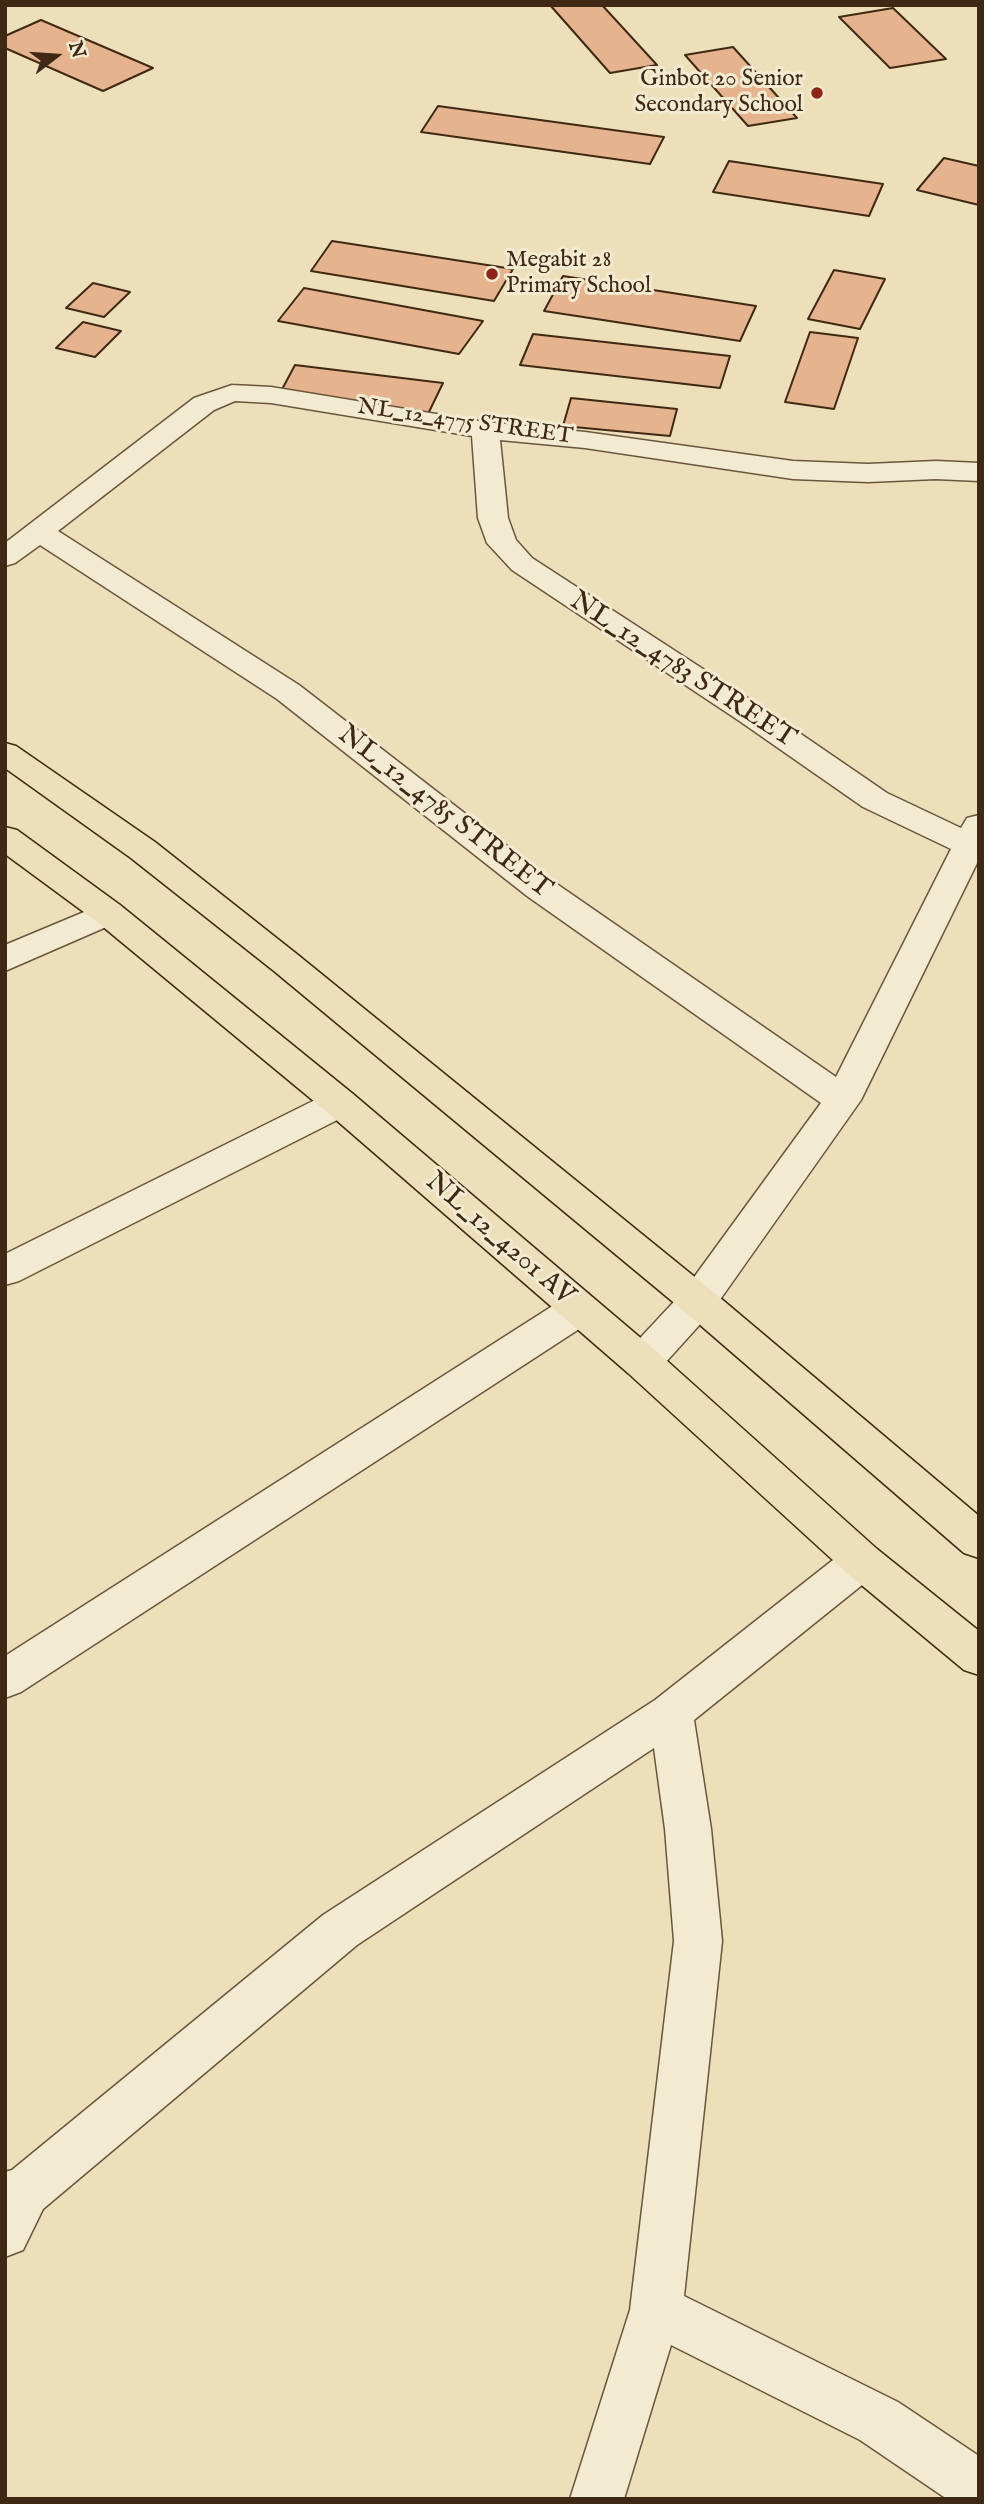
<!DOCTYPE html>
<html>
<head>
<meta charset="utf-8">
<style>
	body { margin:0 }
	#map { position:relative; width:984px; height:2504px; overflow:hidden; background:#ecdfb9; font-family:"IM FELL English",serif }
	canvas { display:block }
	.frame { position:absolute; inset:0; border:7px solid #3f2814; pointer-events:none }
	.north { position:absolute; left:21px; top:21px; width:70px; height:70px; -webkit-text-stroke:5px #f3ead2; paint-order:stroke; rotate:73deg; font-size:19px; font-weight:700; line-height:28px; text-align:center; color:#3f2814 }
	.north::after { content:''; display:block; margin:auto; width:24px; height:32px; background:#3f2814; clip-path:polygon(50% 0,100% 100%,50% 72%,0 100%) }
</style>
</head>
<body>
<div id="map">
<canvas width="984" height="2504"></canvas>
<div class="frame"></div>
<div class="north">N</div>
</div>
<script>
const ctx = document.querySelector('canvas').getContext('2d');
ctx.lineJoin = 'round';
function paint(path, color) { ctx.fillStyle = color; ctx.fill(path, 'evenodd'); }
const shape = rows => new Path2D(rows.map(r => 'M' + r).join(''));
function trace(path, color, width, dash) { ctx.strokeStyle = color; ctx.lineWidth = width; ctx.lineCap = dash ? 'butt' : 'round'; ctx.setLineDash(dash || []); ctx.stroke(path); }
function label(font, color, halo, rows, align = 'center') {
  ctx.font = font + ' "IM FELL English",serif'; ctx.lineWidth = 6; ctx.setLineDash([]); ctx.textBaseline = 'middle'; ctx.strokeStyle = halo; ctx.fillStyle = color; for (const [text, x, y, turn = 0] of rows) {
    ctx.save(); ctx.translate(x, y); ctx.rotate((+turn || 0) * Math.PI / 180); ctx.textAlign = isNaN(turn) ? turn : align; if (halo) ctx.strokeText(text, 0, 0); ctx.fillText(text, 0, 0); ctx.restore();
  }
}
const building = shape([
	[550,5,602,5,657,65,610,73,550,5],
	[893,8,946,59,890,68,839,17,893,8],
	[41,20,153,68,103,91,5,48,5,36,41,20],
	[733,47,797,118,748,126,685,55,733,47],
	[438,106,664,137,650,164,421,132,438,106],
	[944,158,979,166,979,205,917,190,944,158],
	[729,161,883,184,869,216,713,192,729,161],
	[332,241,513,269,494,301,311,271,332,241],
	[834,270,885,279,860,329,808,319,834,270],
	[563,276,756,306,740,341,544,311,563,276],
	[93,283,130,292,104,317,66,308,93,283],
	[304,288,483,321,459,354,278,321,304,288],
	[83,322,121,331,95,357,56,348,83,322],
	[810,332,858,338,834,409,785,402,810,332],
	[533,334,730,356,720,388,520,365,533,334],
	[295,365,443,383,428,414,279,395,295,365],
	[571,398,677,409,670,436,563,426,571,398]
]);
const minor = shape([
	[232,385,271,387,485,422,585,432,793,461,868,464,936,461,979,463,979,481,936,479,868,482,793,479,585,448,500,440,508,518,516,540,532,558,760,706,887,793,961,828,967,818,979,815,979,859,861,1100,712,1311,656,1373,642,1377,628,1373,622,1362,628,1351,684,1291,821,1103,527,896,277,699,40,545,15,563,5,566,5,543,194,398,232,385],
	[235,401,271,403,472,436,478,518,487,543,512,570,738,720,863,807,951,849,836,1077,551,880,299,685,58,531,214,410,235,401],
	[108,902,120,905,125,913,120,921,5,971,5,945,108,902],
	[340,1090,353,1094,358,1103,353,1112,19,1281,5,1285,5,1254,327,1094,340,1090],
	[579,1294,593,1298,599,1309,593,1320,21,1692,5,1698,5,1656,565,1298,579,1294],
	[862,1544,877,1549,883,1561,877,1573,694,1720,711,1829,722,1941,684,2296,898,2402,979,2456,979,2499,947,2499,860,2440,671,2345,624,2499,570,2499,630,2310,674,1941,665,1829,654,1748,357,1945,43,2209,23,2250,5,2257,5,2172,12,2170,323,1915,655,1700,847,1549,862,1544]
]);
const primary = shape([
	[5,743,16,746,155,842,298,955,712,1291,979,1516,979,1558,964,1553,684,1311,274,971,131,858,5,768,5,743],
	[5,827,17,830,120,905,353,1094,656,1351,877,1549,979,1631,979,1675,964,1670,847,1573,628,1373,327,1112,96,921,5,854,5,827]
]);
const markers = [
	[817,93,7,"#8f2418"],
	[492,274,7,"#8f2418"]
];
const farPoinames = [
	["Ginbot 20 Senior",803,80],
	["Secondary School",803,106],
	["Megabit 28",506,261,"left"],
	["Primary School",506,287,"left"]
];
const farStreetnames = [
	["NL_12_4775 STREET",465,423,8]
];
const streetNames = [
	["NL_12_4783 STREET",682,671,33],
	["NL_12_4785 STREET",444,813,38],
	["NL_12_4201 AV",499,1240,41]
];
paint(building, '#e5b38d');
trace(building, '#3f2814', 2);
trace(minor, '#6a563d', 3);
trace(primary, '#3f2814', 3);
paint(minor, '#f3ead2');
paint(primary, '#ecdfb9');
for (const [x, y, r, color] of markers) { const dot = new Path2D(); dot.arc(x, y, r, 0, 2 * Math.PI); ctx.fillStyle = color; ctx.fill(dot); trace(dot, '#f3ead2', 2.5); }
label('23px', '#3f2814', '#f3ead2', farPoinames, 'right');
label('23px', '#3f2814', '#f3ead2', farStreetnames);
label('28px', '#3f2814', '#f3ead2', streetNames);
</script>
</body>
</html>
